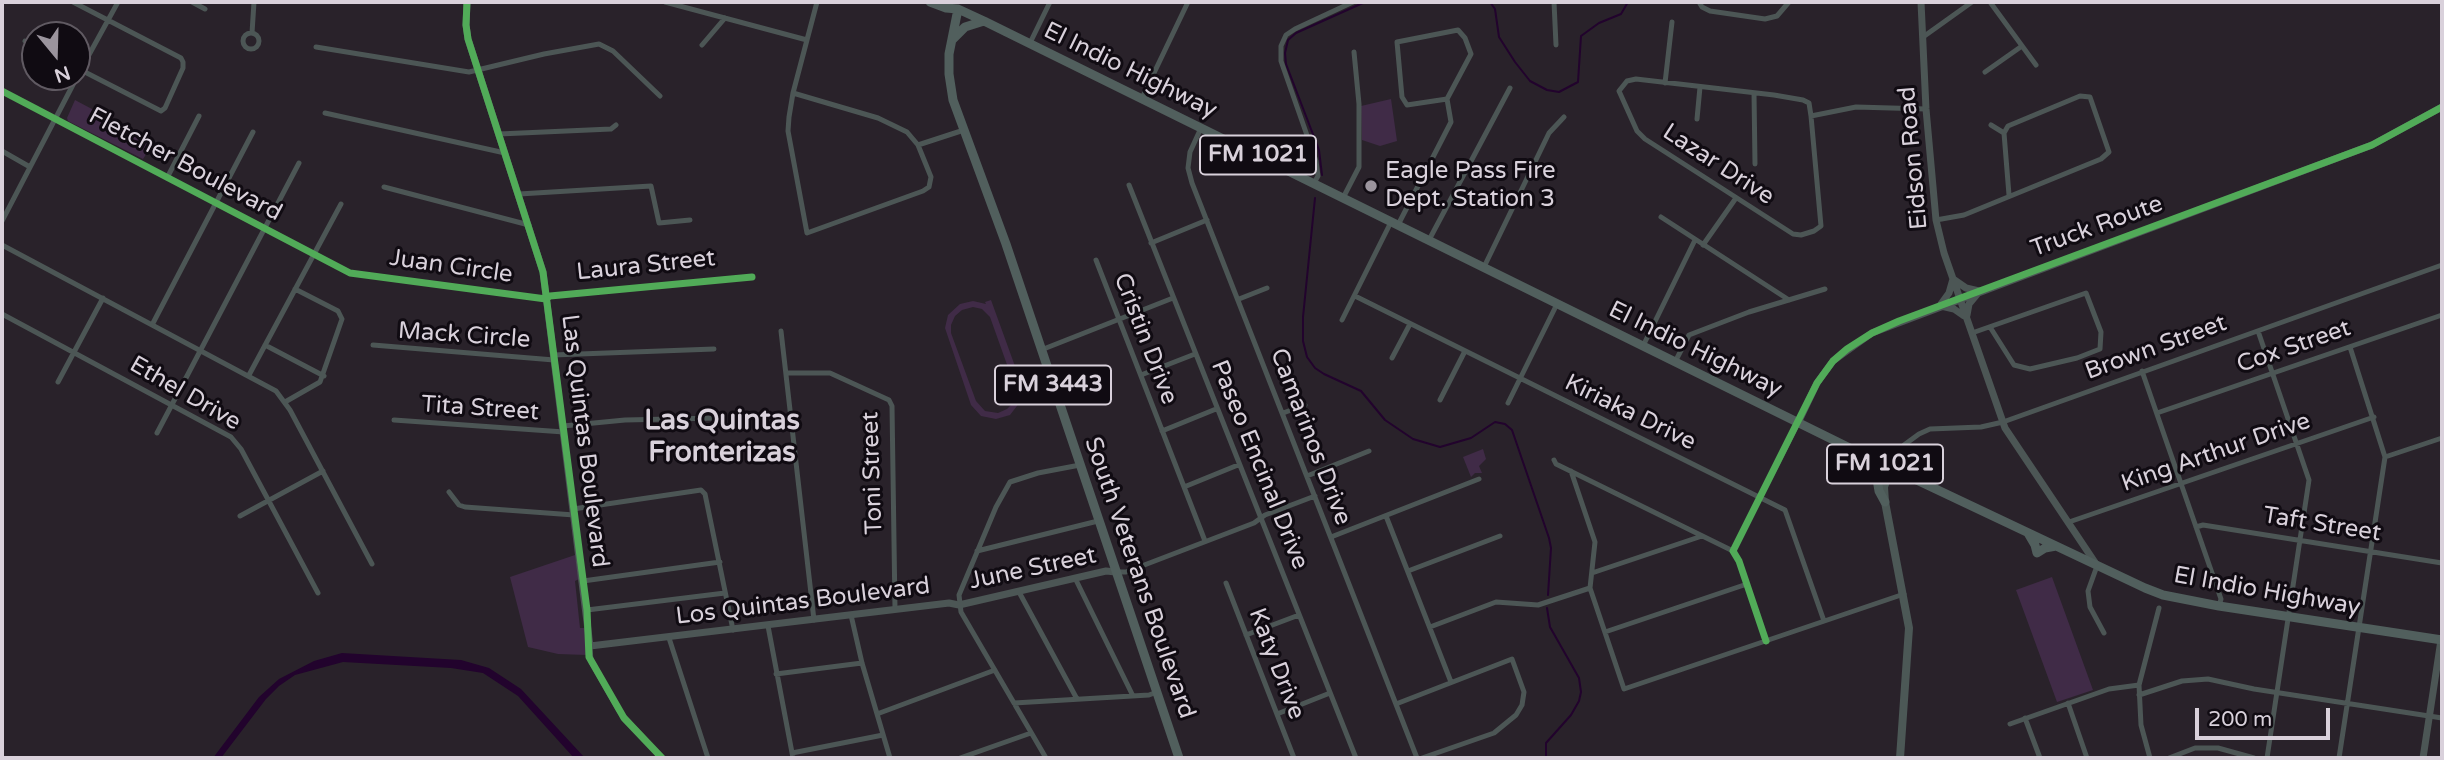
<!DOCTYPE html>
<html>
<head>
<meta charset="utf-8">
<style>
	body { margin:0 }
	#map { position:relative; width:2444px; height:760px; overflow:hidden; background:#29222a; font-family:"Varela Round",sans-serif }
	canvas { display:block }
	.frame { position:absolute; inset:0; border:4px solid #d9d1db; pointer-events:none }
	.north { position:absolute; left:21px; top:21px; width:70px; height:70px; box-sizing:border-box; background:#100b12; border:2px solid #605a62; border-radius:50%; rotate:161deg; font-size:19px; font-weight:700; line-height:28px; text-align:center; color:#d9d1db }
	.north::after { content:''; display:block; margin:auto; width:24px; height:32px; background:#9b949d; clip-path:polygon(50% 0,100% 100%,50% 72%,0 100%) }
	.scale { position:absolute; left:2195px; top:708px; width:135px; height:32px; box-sizing:border-box; border:4px solid #d9d1db; border-top:0; padding-left:9px; font-size:21px; line-height:24px; white-space:nowrap; color:#d9d1db; -webkit-text-stroke:5px #100b12; paint-order:stroke }
</style>
</head>
<body>
<div id="map">
<canvas width="2444" height="760"></canvas>
<div class="frame"></div>
<div class="north">N</div>
<div class="scale">200 m</div>
</div>
<script>
const ctx = document.querySelector('canvas').getContext('2d');
ctx.lineJoin = 'round';
function paint(path, color) { ctx.fillStyle = color; ctx.fill(path, 'evenodd'); }
const shape = rows => new Path2D(rows.map(r => 'M' + r).join(''));
function trace(path, color, width, dash) { ctx.strokeStyle = color; ctx.lineWidth = width; ctx.lineCap = dash ? 'butt' : 'round'; ctx.setLineDash(dash || []); ctx.stroke(path); }
function label(font, color, halo, rows, align = 'center') {
  ctx.font = font + ' "Varela Round",sans-serif'; ctx.lineWidth = 6; ctx.setLineDash([]); ctx.textBaseline = 'middle'; ctx.strokeStyle = halo; ctx.fillStyle = color; for (const [text, x, y, turn = 0] of rows) {
    ctx.save(); ctx.translate(x, y); ctx.rotate((+turn || 0) * Math.PI / 180); ctx.textAlign = isNaN(turn) ? turn : align; if (halo) ctx.strokeText(text, 0, 0); ctx.fillText(text, 0, 0); ctx.restore();
  }
}
const green = shape([
	[1391,99,1397,141,1380,146,1362,140,1361,106],
	[75,100,154,142,143,159,68,121,67,118],
	[991,300,1028,402,1022,404,1020,402,1010,415,996,419,981,416,971,405,945,328,948,315,960,304,973,301,986,304,985,302],
	[973,307,982,309,990,317,1015,387,1013,403,1007,409,998,413,985,411,976,401,951,333,951,325,955,316,962,310],
	[1483,449,1486,459,1479,466,1482,473,1475,473,1471,477,1463,457],
	[575,555,579,579,575,581,580,628,586,628,587,655,558,654,528,647,510,577],
	[2052,577,2093,690,2057,702,2016,590]
]);
const water = shape([
	[342,653,461,660,489,668,521,689,585,758,574,758,518,696,483,673,451,668,343,662,295,675,279,686,266,699,221,758,213,758,259,697,279,679,314,661]
]);
const stream = shape([
	[1490,2,1495,9,1499,37,1515,62,1530,81,1547,90,1559,92,1578,82,1581,36,1599,23,1621,14,1628,2],
	[1322,175,1319,150,1286,64,1285,53,1288,40,1296,33,1365,2],
	[1315,198,1303,317,1303,341,1307,357,1315,368,1324,374,1361,391,1385,420,1413,439,1440,447,1471,438,1495,422,1505,424,1512,430,1549,538,1551,548,1548,595],
	[1546,758,1546,743,1571,715,1579,701,1581,692,1579,678,1550,627,1547,608]
]);
const minor = shape([
	[73,2,181,58,183,62,183,68,165,108,161,111,77,68],
	[192,2,205,9],
	[665,2,807,40],
	[1554,2,1556,45],
	[1699,2,1702,7,1710,11,1765,19,1777,16,1789,2],
	[1990,2,2036,65],
	[252,33,254,2],
	'243 41a8 8 0 1 1 16 0a8 8 0 1 1-16 0Z',
	[1923,37,1972,2],
	[25,41,35,46],
	[1030,43,1050,2],
	[702,45,725,18],
	[316,47,469,72,544,54,599,44,613,51,660,96],
	[1985,72,2022,46],
	[79,73,118,2],
	[1665,83,1672,22],
	[2,91,350,273,546,299,550,296,752,277],
	[793,93,878,118,907,132,918,145,931,177,929,187,923,191,807,233,788,131,789,117,793,93,817,2],
	[1754,93,1755,164],
	[1142,98,1188,2],
	[325,113,505,153],
	[1811,116,1821,226,1814,231,1801,235,1793,234,1645,139,1637,131,1619,91,1627,81,1636,79,1774,95,1803,100,1809,103,1811,116,1856,107,1926,109],
	[1697,119,1700,87],
	[1991,125,2004,133],
	[1201,128,1190,152,1188,168,1192,183,1417,758],
	[499,134,611,129,616,125],
	[918,145,964,130],
	[2,151,30,167],
	[167,178,199,116],
	[1314,183,1318,176,1316,161,1281,61,1281,46,1286,35,1295,29,1353,2],
	[1129,185,1356,758],
	[384,187,529,225],
	[519,194,651,186,659,223,690,220],
	[1343,198,1359,167,1359,104,1354,52],
	[1661,217,1789,300],
	[1936,220,1964,215,2101,159,2109,152,2090,97,2080,96,2008,126,2004,133,2009,195],
	[2,221,77,77],
	[1398,225,1451,122,1447,99,1471,54,1465,38,1458,30,1397,42,1402,97,1407,105,1447,99],
	[1429,240,1510,88],
	[1151,243,1207,220],
	[2,245,276,391,290,410,372,564],
	[1703,245,1736,198],
	[1096,260,1205,541],
	[1484,267,1549,133,1564,117],
	[1355,296,1785,510,1824,621],
	[1239,299,1267,288],
	[2,314,231,437,241,449,318,593],
	[1342,320,1391,222],
	[152,325,253,132],
	[781,331,814,620],
	[2258,331,2309,480,2267,758],
	[1972,333,2086,293,2101,332,2100,349,2077,358,2030,369,2014,365,1990,327],
	[265,345,324,376],
	[373,345,554,360],
	[1643,346,1695,240],
	[1041,350,1173,298],
	[553,355,714,349],
	[1392,358,1410,324],
	[1675,362,1689,335,1749,312,1825,289],
	[2142,371,2221,599,2219,606],
	[786,373,830,373,889,400,892,406,895,609],
	[249,375,341,204],
	[1141,375,1195,354],
	[58,382,103,298],
	[1440,400,1465,351],
	[285,402,320,382,342,319,338,311,295,289],
	[1508,403,1557,304],
	[1283,413,1305,405],
	[2157,413,2442,315],
	[394,420,564,432],
	[563,426,625,420,717,418],
	[1162,431,1216,409],
	[157,433,299,163],
	[2385,457,2442,438],
	[1554,460,1556,464,1733,551],
	[1891,467,1904,445,1919,434,1930,429,1981,427,2003,422,2442,265],
	[1571,471,1595,542,1590,588,1624,689,1904,594],
	[1307,476,1369,451],
	[1184,487,1238,465],
	[449,492,459,505,465,507,574,515],
	[573,509,701,490,705,494,733,630],
	[240,516,323,471],
	[1386,516,1451,682],
	[2069,522,2374,417],
	[2196,527,2203,525,2442,563],
	[1331,537,1479,479],
	[977,551,1098,521],
	[2097,566,2088,591,2090,607,2104,633],
	[1408,571,1500,536],
	[1116,572,1126,572,1254,523,1265,515,1315,496],
	[1592,573,1702,536],
	[1075,578,1133,696],
	[583,581,720,562],
	[1226,583,1294,758],
	[1019,592,1077,699],
	[587,610,725,593],
	[851,615,862,663,890,758],
	[768,626,793,758],
	[1430,627,1496,602,1538,605,1590,588],
	[1605,632,1747,584],
	[1246,635,1299,615],
	[669,638,708,758],
	[1766,641,1739,561,1733,551,1798,423],
	[590,646,591,662,619,711,662,758],
	[776,674,862,663],
	[2139,695,2182,681,2208,679,2254,689,2442,718],
	[1014,703,1149,695,1157,692],
	[2068,703,2087,758],
	[1396,704,1512,659,1524,692,1522,705,1516,715,1494,733,1422,758],
	[877,714,995,670],
	[1277,714,1330,693],
	[2025,718,2040,758],
	[2010,724,2109,689,2139,685],
	[792,753,883,735],
	[960,758,1031,733],
	[1046,758,961,612,959,595,996,507,1010,482,1038,473,1080,465],
	[2150,758,2141,725,2139,685,2159,608],
	[2169,758,2195,748,2218,748,2254,758],
	[2339,758,2385,457,2350,347]
]);
const tertiary = shape([
	[467,2,466,25,468,39,543,272,590,646,949,603,959,605,1106,571,1116,572],
	[1921,2,1926,109,1936,220,1944,253,2005,428,2096,564],
	[1941,304,1949,293,1953,279,1966,288,1979,291],
	[1941,306,1954,309,1964,316],
	[1967,315,1969,304,1979,292],
	[1798,423,1817,383,1833,361,1872,333,2372,145,2442,107],
	[2423,758,2441,640]
]);
const secondary = shape([
	[1891,467,1884,487,1885,502,1909,628,1900,758]
]);
const primary = shape([
	[930,2,946,8,958,9,984,21,1868,457,2145,588,2163,595,2219,606,2442,640],
	[958,9,949,54,949,74,953,100,1006,244,1179,758],
	[953,39,965,27,984,21],
	[1868,457,1876,473,1879,491,1885,502],
	[2028,533,2035,545,2037,553,2045,548,2056,546]
]);
const cycleway = shape([
	[467,2,466,25,468,39,543,272,587,610,589,657,624,718,662,758],
	[2,91,350,273,546,299,550,296,752,277],
	[1766,641,1739,561,1733,551,1817,383,1833,361,1847,349,1872,333,1899,321,2372,145,2442,107]
]);
const markers = [
	[1371,186,7,"#9b949d"]
];
const shields = [
	[1258,155,116],
	[1053,385,116],
	[1885,464,116]
];
const shieldNames = [
	["FM 1021",1258,155],
	["FM 3443",1053,385],
	["FM 1021",1885,464]
];
const streetNames = [
	["El Indio Highway",1130,71,26],
	["Eidson Road",1914,158,-95],
	["Fletcher Boulevard",185,165,28],
	["Lazar Drive",1718,165,33],
	["Truck Route",2097,227,-20],
	["Laura Street",646,266,-6],
	["Juan Circle",451,267,8],
	["Mack Circle",464,336,4],
	["Cristin Drive",1145,339,69],
	["Cox Street",2294,347,-19],
	["Brown Street",2156,348,-20],
	["El Indio Highway",1695,350,26],
	["Ethel Drive",185,394,30],
	["Tita Street",480,409,4],
	["Kiriaka Drive",1630,413,26],
	["Camarinos Drive",1310,437,69],
	["Las Quintas Boulevard",584,441,83],
	["King Arthur Drive",2216,453,-19],
	["Paseo Encinal Drive",1259,465,68],
	["Toni Street",873,473,-92],
	["Taft Street",2322,525,9],
	["June Street",1033,569,-12],
	["South Veterans Boulevard",1139,578,71],
	["El Indio Highway",2267,592,10],
	["Los Quintas Boulevard",803,602,-7],
	["Katy Drive",1276,664,69]
];
const poiNames = [
	["Eagle Pass Fire",1385,172],
	["Dept. Station 3",1385,200]
];
const quarterNames = [
	["Las Quintas",722,422],
	["Fronterizas",722,454]
];
paint(green, '#402b47');
paint(water, '#22032d');
trace(stream, '#22032d', 2);
trace(minor, '#4c5655', 5);
trace(tertiary, '#4c5655', 7);
trace(secondary, '#4c5856', 8);
trace(primary, '#515f5d', 9);
trace(cycleway, '#51ab58', 7);
for (const [x, y, r, color] of markers) { const dot = new Path2D(); dot.arc(x, y, r, 0, 2 * Math.PI); ctx.fillStyle = color; ctx.fill(dot); trace(dot, '#100b12', 2.5); }
for (const [x, y, w] of shields) { const box = new Path2D(); box.roundRect(x - w / 2, y - 19.5, w, 39, 5); ctx.fillStyle = '#100b12'; ctx.fill(box); trace(box, '#d9d1db', 2); }
label('bold 23px', '#d9d1db', null, shieldNames);
label('24px', '#d9d1db', '#100b12', streetNames);
label('24px', '#d9d1db', '#100b12', poiNames, 'left');
label('bold 28px', '#d9d1db', '#100b12', quarterNames);
</script>
</body>
</html>
